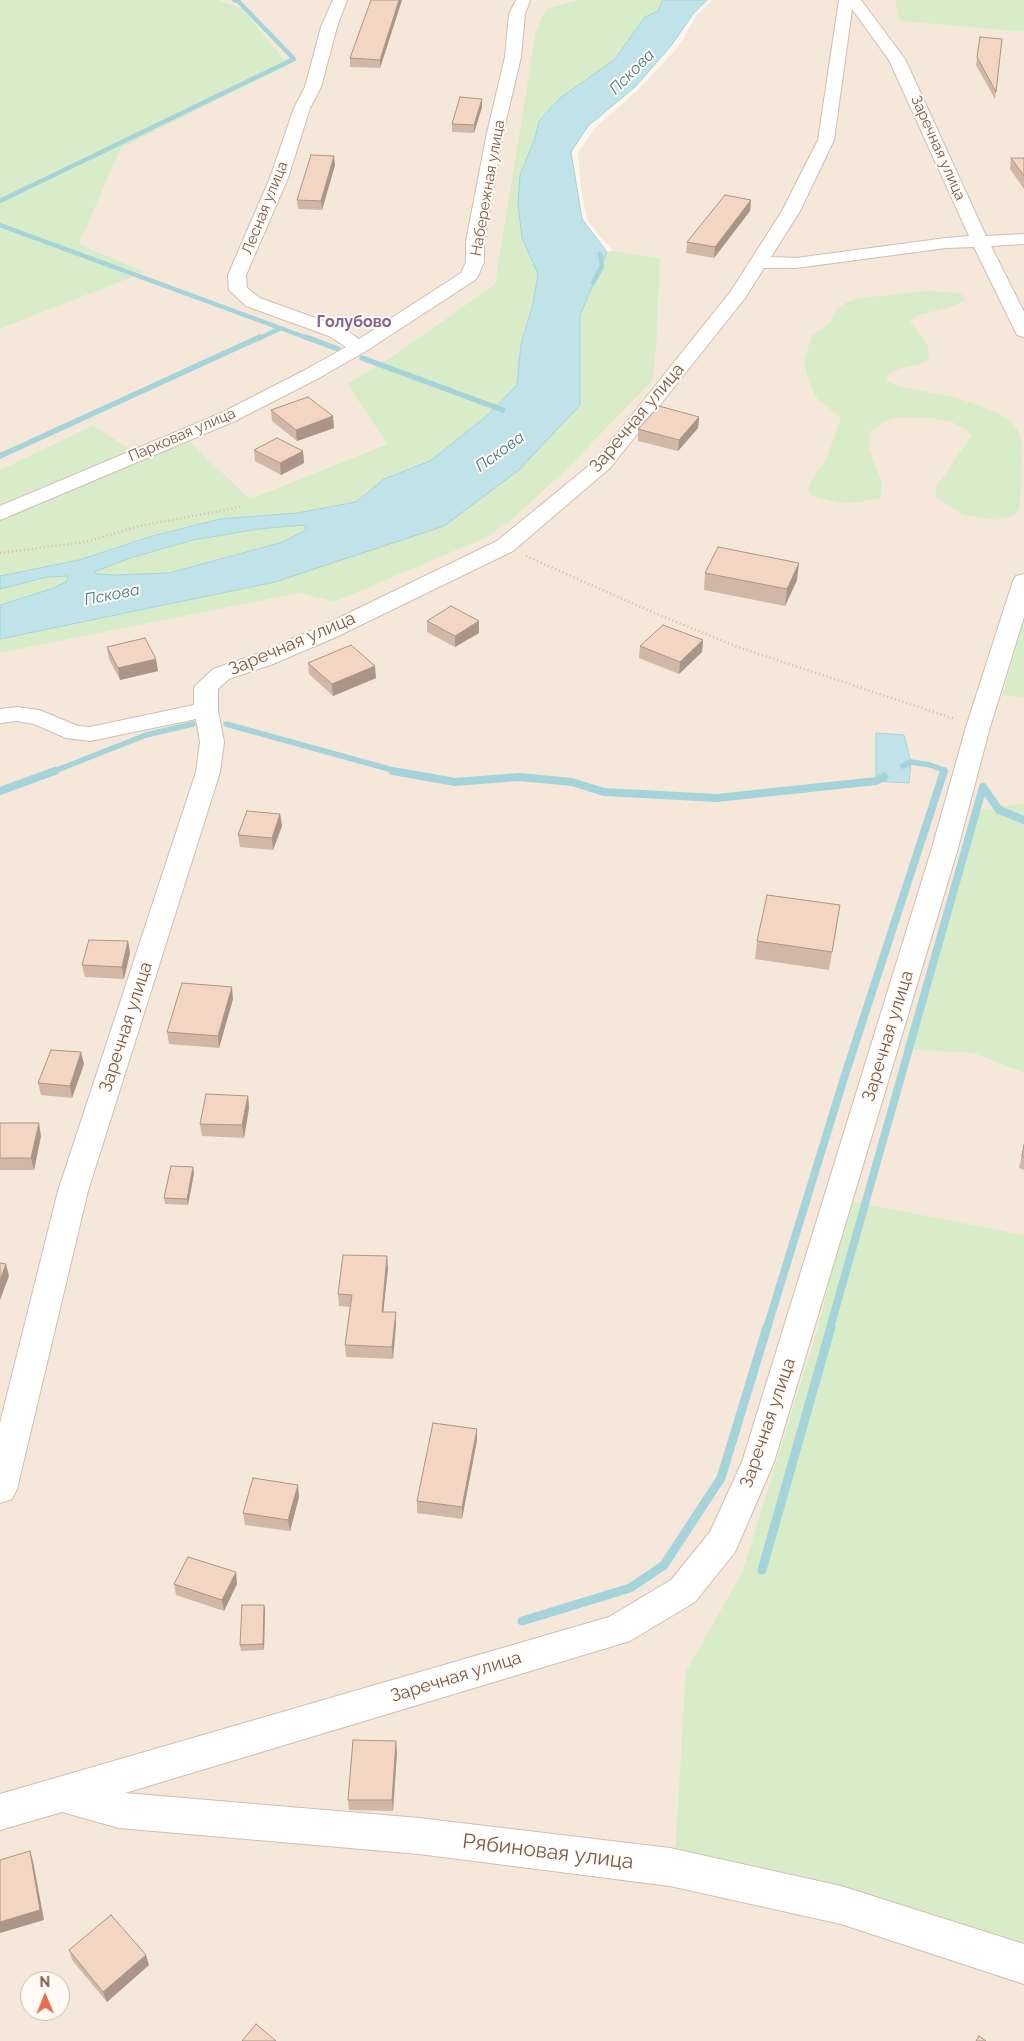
<!DOCTYPE html>
<html>
<head>
<meta charset="utf-8">
<style>
	body { margin:0 }
	#map { position:relative; width:1024px; height:2041px; overflow:hidden; background:#fdf6ec; font-family:Raleway,sans-serif }
	canvas { display:block }
	.north { position:absolute; left:20px; top:1971px; width:50px; height:50px; box-sizing:border-box; background:#fffaf3; border:1px solid #cabbb1; border-radius:50%; rotate:359deg; font-size:14px; font-weight:700; line-height:20px; text-align:center; color:#7a5c4d }
	.north::after { content:''; display:block; margin:auto; width:18px; height:22px; background:#e76f51; clip-path:polygon(50% 0,100% 100%,50% 72%,0 100%) }
</style>
</head>
<body>
<div id="map">
<canvas width="1024" height="2041"></canvas>
<div class="north">N</div>
</div>
<script>
const ctx = document.querySelector('canvas').getContext('2d');
ctx.lineJoin = 'round';
function paint(path, color) { ctx.fillStyle = color; ctx.fill(path, 'evenodd'); }
const shape = rows => new Path2D(rows.map(r => 'M' + r).join(''));
function trace(path, color, width, dash) { ctx.strokeStyle = color; ctx.lineWidth = width; ctx.lineCap = dash ? 'butt' : 'round'; ctx.setLineDash(dash || []); ctx.stroke(path); }
function label(font, color, halo, rows, align = 'center') {
  ctx.font = font + ' Raleway,sans-serif'; ctx.lineWidth = 4; ctx.setLineDash([]); ctx.textBaseline = 'middle'; ctx.strokeStyle = halo; ctx.fillStyle = color; for (const [text, x, y, turn = 0] of rows) {
    ctx.save(); ctx.translate(x, y); ctx.rotate((+turn || 0) * Math.PI / 180); ctx.textAlign = isNaN(turn) ? turn : align; if (halo) ctx.strokeText(text, 0, 0); ctx.fillText(text, 0, 0); ctx.restore();
  }
}
const residential = shape([
	[219,0,578,0,546,9,495,284,393,356,347,384,387,444,250,499,182,434,138,454,93,425,0,470,0,329,144,272,79,244,121,148,289,65,242,8],
	[713,0,895,0,901,21,1024,32,1024,620,1002,694,1024,698,1024,803,977,810,903,1048,972,1053,1024,1073,1024,1235,849,1202,818,1327,742,1572,686,1671,1024,1953,1024,2041,0,2041,0,653,300,593,334,602,509,522,565,471,653,380,657,339,660,258,613,251,587,220,581,189,578,153,595,128,640,88,678,47,697,15],
	[30,1981,60,1981,60,2011,30,2011]
]);
const green = shape([
	[0,0,219,0,242,8,289,65,121,148,79,244,145,272,0,329],
	[578,0,663,0,658,11,645,17,614,60,560,98,539,121,535,138,520,175,522,238,538,274,533,304,521,344,517,385,489,414,430,461,384,479,356,502,297,513,220,519,149,537,79,560,0,576,0,470,93,425,138,454,182,434,250,499,387,444,347,384,393,356,495,284,536,31,546,9],
	[895,0,1024,0,1024,32,900,21],
	[613,251,660,258,657,339,653,380,565,471,509,522,487,537,334,602,300,593,0,653,0,639,275,582,580,405,580,315,607,252],
	[927,291,952,292,961,294,965,298,962,302,950,307,919,315,910,321,926,342,929,351,928,360,923,363,898,369,887,376,886,381,900,387,955,397,996,412,1010,421,1018,430,1022,445,1020,507,1013,516,994,520,963,515,935,496,937,486,972,435,968,431,952,422,933,418,894,418,886,421,869,432,869,450,882,482,880,498,861,502,840,503,812,496,808,491,811,480,826,461,841,417,818,400,810,385,804,362,812,335,828,325,837,309,847,302,861,298],
	[303,525,307,527,306,530,283,542,169,573,113,575,97,574,94,572,130,558,193,540,259,529],
	[68,576,67,581,54,588,0,605,0,589,47,577],
	[1024,620,1024,698,1002,695],
	[1024,803,1024,1073,972,1053,903,1049,977,810],
	[849,1201,1024,1235,1024,1953,675,1853,686,1671,742,1572,818,1327]
]);
const water = shape([
	[663,0,707,0,693,14,671,46,635,87,588,126,571,152,582,219,607,252,580,315,580,405,519,470,444,526,275,582,0,639,0,605,54,588,67,581,68,576,47,577,0,589,0,576,79,560,149,537,220,519,297,513,356,502,384,479,430,461,489,414,517,385,521,344,533,304,538,274,522,238,518,203,520,175,535,138,539,121,560,98,614,60,645,17,658,11,663,0],
	[303,525,306,527,306,530,283,542,169,573,113,575,97,574,94,572,130,558,193,540,259,529,303,525],
	[876,733,904,735,911,762,909,783,876,781,876,733]
]);
const streamFar3 = shape([
	[0,201,294,59,238,1,234,0],
	[0,225,310,339],
	[593,283,602,266,600,254],
	[258,339,281,328]
]);
const streamFar2 = shape([
	[306,337,338,349],
	[362,358,503,410],
	[0,456,260,337],
	[226,724,400,772],
	[903,766,911,762,930,765,944,770,943,772],
	[52,772,146,735,193,724]
]);
const streamFar1 = shape([
	[393,771,455,782,519,777,572,782,604,792,717,798,876,781,884,777],
	[983,787,999,810,1024,820],
	[0,791,55,771],
	[767,1328,844,1078,944,771],
	[830,1328,983,787]
]);
const stream = shape([
	[762,1570,831,1327],
	[522,1621,630,1588,664,1565,721,1478,767,1327]
]);
const path = shape([
	[0,553,85,542,140,526,240,507],
	[526,556,652,612,738,647,955,719]
]);
const minor = shape([
	[333,0,347,0,337,27,321,87,310,108,288,178,246,275,247,288,260,298,343,328,359,339,461,273,466,262,466,241,487,133,505,57,509,14,516,0,530,0,525,14,521,57,503,133,484,241,484,262,478,276,475,280,366,351,319,378,235,421,0,520,0,506,221,413,305,370,346,347,329,336,246,306,229,290,228,275,270,178,294,108,305,87,321,27,333,0],
	[839,0,861,0,905,59,986,236,1024,234,1024,244,991,246,1024,312,1024,337,1017,335,1015,331,974,247,946,248,796,268,764,268,745,298,610,468,513,551,336,637,273,664,229,679,218,689,218,710,224,742,220,772,88,1191,17,1489,12,1499,0,1503,0,1423,58,1191,196,772,200,742,196,719,90,741,66,738,34,724,17,721,0,723,0,709,17,707,39,710,78,726,90,727,194,705,194,687,213,669,257,654,320,627,497,541,596,460,731,291,782,211,818,140,839,0],
	[852,9,889,60,969,236,946,238,796,258,771,257,800,211,834,140,852,9],
	[1024,574,1024,617,990,727,958,848,774,1462,735,1552,695,1602,630,1641,125,1793,419,1818,670,1848,841,1886,1024,1944,1024,1984,841,1924,670,1886,419,1854,119,1828,62,1812,0,1830,0,1794,609,1617,671,1580,710,1532,742,1462,932,848,966,727,1013,581,1016,576,1024,574]
]);
const wall = shape([
	[402,0,380,68,350,67,350,58],
	[980,37,996,92,995,99,976,65],
	[482,99,482,107,474,133,452,132,452,124],
	[1011,158,1024,158,1024,189,1010,169],
	[335,165,322,210,298,209,297,200],
	[751,200,750,211,714,258,686,253,687,242],
	[271,410,334,428,297,441,272,421],
	[699,417,698,428,678,451,638,441,638,429],
	[254,450,303,451,304,463,281,475,255,461],
	[705,573,797,580,785,606,704,590],
	[427,621,479,621,479,633,455,647,427,632],
	[703,640,702,652,679,674,639,658,640,646],
	[107,647,156,659,158,671,120,680,109,659],
	[308,663,376,678,333,696,309,674],
	[280,814,282,826,273,850,240,847,238,835],
	[837,923,829,970,755,959,757,941],
	[128,941,130,953,124,979,85,977,82,965],
	[233,999,219,1048,169,1044,167,1032],
	[84,1064,72,1098,41,1095,38,1083],
	[248,1096,249,1108,244,1138,202,1136,200,1124],
	[0,1123,41,1136,34,1170,0,1170],
	[1024,1144,1024,1170,1019,1168],
	[194,1173,188,1205,165,1204,164,1198],
	[388,1268,383,1312,396,1324,393,1359,346,1357,345,1345,350,1307,339,1306,338,1294],
	[477,1440,462,1519,417,1513,417,1501],
	[299,1497,290,1531,245,1525,243,1513],
	[174,1584,237,1584,224,1611,176,1595],
	[265,1610,264,1650,241,1651,240,1645],
	[397,1752,393,1811,349,1810,348,1800],
	[69,1950,149,1965,107,2002,72,1960]
]);
const shadedWall = shape([
	[399,0,402,0,380,68,380,60],
	[482,99,482,107,474,133,474,125],
	[334,156,335,165,322,210,321,201],
	[751,200,750,211,714,258,715,247],
	[333,416,334,428,297,441,296,430],
	[699,417,698,428,678,451,679,440],
	[303,451,304,463,281,475,280,463],
	[799,563,797,580,785,606,787,589],
	[479,621,479,633,455,647,455,636],
	[703,640,702,652,679,674,680,662],
	[156,659,158,671,120,680,118,668],
	[375,666,376,678,333,696,332,684],
	[280,814,282,826,273,850,272,838],
	[128,941,130,953,124,979,122,967],
	[232,987,233,999,219,1048,218,1036],
	[81,1052,84,1064,72,1098,70,1086],
	[248,1096,249,1108,244,1138,242,1125],
	[39,1123,41,1136,34,1170,31,1158],
	[193,1167,194,1173,188,1205,187,1199],
	[387,1256,388,1268,382,1324,382,1312],
	[6,1264,9,1276,0,1300,0,1280],
	[396,1312,396,1324,393,1359,392,1347],
	[477,1429,477,1440,462,1519,462,1507],
	[298,1485,299,1497,290,1531,288,1520],
	[236,1572,237,1584,224,1611,222,1600],
	[264,1605,265,1610,264,1650,263,1644],
	[396,1741,397,1752,393,1811,392,1800],
	[30,1851,33,1861,44,1920,0,1933,0,1922],
	[146,1955,149,1965,107,2002,103,1992]
]);
const building = shape([
	[371,0,399,0,380,60,350,58,371,0],
	[980,37,1002,39,996,92,977,57,980,37],
	[460,97,482,99,474,125,452,124,460,97],
	[311,155,334,156,321,201,297,200,311,155],
	[1011,158,1024,158,1024,176,1011,158],
	[725,195,751,200,715,247,687,242,725,195],
	[308,397,333,416,296,430,271,410,308,397],
	[659,406,699,417,679,440,638,429,659,406],
	[277,438,303,451,280,463,254,450,277,438],
	[718,547,799,563,787,589,705,573,718,547],
	[451,606,479,621,455,636,427,621,451,606],
	[663,625,703,640,680,662,640,646,663,625],
	[145,638,156,659,118,668,107,647,145,638],
	[351,645,375,666,332,684,308,663,351,645],
	[247,811,280,814,272,838,238,835,247,811],
	[767,895,840,905,832,952,757,941,767,895],
	[89,940,128,941,122,967,82,965,89,940],
	[182,983,232,987,218,1036,167,1032,182,983],
	[51,1050,81,1052,70,1086,38,1083,51,1050],
	[206,1094,248,1096,242,1125,200,1124,206,1094],
	[0,1123,39,1123,31,1158,0,1158,0,1123],
	[1024,1145,1024,1157,1022,1156,1024,1145],
	[171,1166,193,1167,187,1199,164,1198,171,1166],
	[343,1255,387,1256,382,1312,396,1312,392,1347,345,1345,352,1295,338,1294,343,1255],
	[0,1263,6,1264,0,1280,0,1263],
	[433,1423,477,1429,462,1507,417,1501,433,1423],
	[253,1478,298,1485,288,1520,243,1513,253,1478],
	[188,1557,236,1572,222,1600,174,1584,188,1557],
	[242,1605,264,1605,263,1644,240,1645,242,1605],
	[353,1740,396,1741,392,1800,348,1800,353,1740],
	[30,1851,40,1910,0,1922,0,1860,30,1851],
	[111,1915,146,1955,103,1992,69,1950,111,1915],
	[256,2024,276,2041,242,2041,256,2024],
	[979,2036,986,2041,976,2041,979,2036]
]);
const farStreetnames = [
	["Заречная улица",938,148,66],
	["Набережная улица",488,188,-80],
	["Лесная улица",265,208,-68],
	["Парковая улица",182,435,-23]
];
const farWaternames = [
	["Пскова",632,72,-45],
	["Пскова",500,452,-36],
	["Пскова",112,595,-11]
];
const farQuarternames = [
	["Голубово",354,322]
];
const streetNames = [
	["Заречная улица",637,418,-50],
	["Заречная улица",292,644,-23],
	["Заречная улица",126,1027,-72],
	["Заречная улица",888,1036,-73],
	["Заречная улица",768,1423,-71],
	["Заречная улица",456,1677,-17]
];
const nearStreetnames = [
	["Рябиновая улица",548,1852,7]
];
paint(residential, '#f5e8da');
paint(green, '#d8ecc9');
paint(water, '#bfe3e8');
trace(water, '#a5d3da', 1);
trace(streamFar3, '#a5d3da', 4.5);
trace(streamFar2, '#a5d3da', 5.5);
trace(streamFar1, '#a5d3da', 8);
trace(stream, '#a5d3da', 9);
trace(minor, '#d1beb0', 2);
trace(path, '#d9b8a5', 2.5, [1, 3]);
paint(minor, '#fff');
paint(wall, '#d1b7a8');
paint(shadedWall, '#aa9588');
paint(building, '#f3d5c3');
trace(building, '#aa9588', 1);
label('15px', '#7a5c4d', '#fffaf3', farStreetnames);
label('italic 16px', '#437c86', '#fffaf3', farWaternames);
label('bold 16px', '#846695', '#fffaf3', farQuarternames);
label('18px', '#7a5c4d', '#fffaf3', streetNames);
label('21px', '#7a5c4d', '#fffaf3', nearStreetnames);
</script>
</body>
</html>
